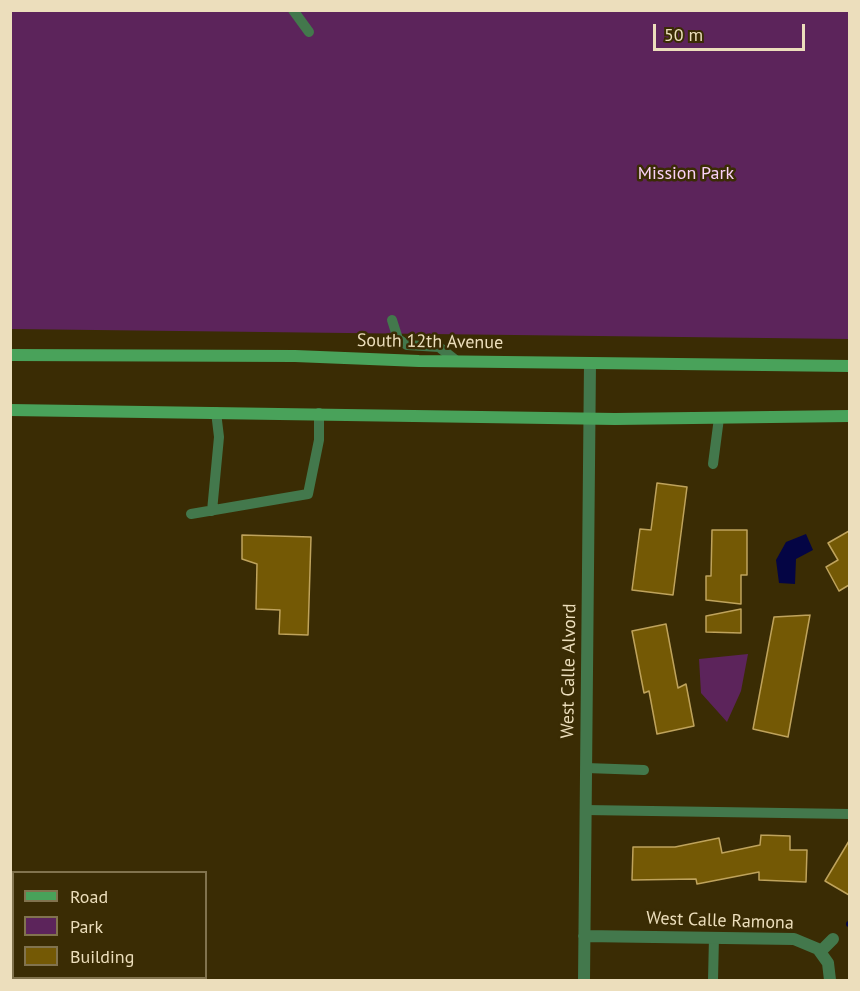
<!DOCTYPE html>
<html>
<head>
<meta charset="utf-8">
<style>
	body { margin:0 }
	#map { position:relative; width:860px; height:991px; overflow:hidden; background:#3a2c04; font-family:"PT Sans",sans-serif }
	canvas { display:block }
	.frame { position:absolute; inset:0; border:12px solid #ecdebc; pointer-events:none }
	.legend { position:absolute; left:12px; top:871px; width:195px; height:108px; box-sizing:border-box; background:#3a2c04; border:2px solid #81734e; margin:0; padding:8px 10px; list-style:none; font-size:18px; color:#ecdebc }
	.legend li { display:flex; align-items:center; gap:12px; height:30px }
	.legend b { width:30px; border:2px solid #81734e }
	.scale { position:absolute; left:653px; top:24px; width:152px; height:27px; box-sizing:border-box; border:3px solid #ecdebc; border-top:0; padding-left:8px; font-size:18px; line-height:21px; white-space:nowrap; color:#ecdebc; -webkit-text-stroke:4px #3a2c04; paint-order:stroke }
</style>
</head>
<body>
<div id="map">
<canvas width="860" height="991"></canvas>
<div class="frame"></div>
<ul class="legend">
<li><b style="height:8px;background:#49a25a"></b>Road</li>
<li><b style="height:16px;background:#5c245b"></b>Park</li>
<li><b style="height:16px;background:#745905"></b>Building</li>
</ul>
<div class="scale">50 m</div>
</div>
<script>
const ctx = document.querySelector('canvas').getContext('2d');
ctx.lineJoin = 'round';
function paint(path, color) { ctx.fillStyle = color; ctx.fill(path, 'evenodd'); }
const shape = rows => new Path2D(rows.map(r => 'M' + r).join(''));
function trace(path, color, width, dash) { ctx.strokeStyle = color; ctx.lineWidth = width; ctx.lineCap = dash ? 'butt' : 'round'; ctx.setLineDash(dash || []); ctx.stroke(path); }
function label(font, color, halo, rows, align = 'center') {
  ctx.font = font + ' "PT Sans",sans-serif'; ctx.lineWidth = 5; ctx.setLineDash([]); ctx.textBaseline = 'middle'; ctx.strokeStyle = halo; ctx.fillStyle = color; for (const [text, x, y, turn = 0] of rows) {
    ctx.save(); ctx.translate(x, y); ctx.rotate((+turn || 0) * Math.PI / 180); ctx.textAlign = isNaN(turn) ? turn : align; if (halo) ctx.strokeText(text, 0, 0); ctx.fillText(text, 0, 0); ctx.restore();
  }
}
const green = shape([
	[11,11,849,11,849,339,11,329],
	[748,654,741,691,727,722,701,693,699,659]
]);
const water = shape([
	[806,534,813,550,796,559,795,584,779,583,776,560,786,542]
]);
const stream = shape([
	[849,924,850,924]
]);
const building = shape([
	[657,483,687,487,673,595,632,590,640,529,651,530,657,483],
	[712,530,747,530,747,575,741,575,741,604,706,600,706,576,711,576,712,530],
	[849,531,849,585,839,591,826,567,838,560,828,543,849,531],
	[242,535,311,537,308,635,279,634,280,610,256,609,257,564,242,559,242,535],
	[741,609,741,633,706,632,706,616,741,609],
	[810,615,788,737,753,729,774,617,810,615],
	[666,624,678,688,686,684,694,726,657,734,649,691,644,693,632,631,666,624],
	[761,835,790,836,790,850,807,850,806,882,759,880,759,872,697,884,696,879,632,880,633,847,675,847,719,838,722,853,760,845,761,835],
	[849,841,849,895,825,881,849,841]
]);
const lane = shape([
	[293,10,309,32],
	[392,320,398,339,407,345,439,347,458,362],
	[713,464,719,418],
	[212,511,219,437,216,412],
	[191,514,308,494,319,440,319,413],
	[586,768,644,770],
	[585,810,850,814],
	[713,980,714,937]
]);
const street = shape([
	[584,936,794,939,818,949,828,963,830,980],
	[820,952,833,939],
	[584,980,590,363]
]);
const secondary = shape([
	[10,355,295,356,419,361,850,366],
	[10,410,615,419,850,416]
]);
const parkNames = [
	["Mission Park",686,174]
];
const streetNames = [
	["South 12th Avenue",430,342,1],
	["West Calle Alvord",569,671,-89],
	["West Calle Ramona",720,921,2]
];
paint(green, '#5c245b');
paint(water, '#040544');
trace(stream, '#040544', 6);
paint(building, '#745905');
trace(building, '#bfa35c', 1.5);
trace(lane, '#43784c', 10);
trace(street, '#43784c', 12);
trace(secondary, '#49a25a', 12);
label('18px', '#fad1f7', '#3a2c04', parkNames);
label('18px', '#ecdebc', '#3a2c04', streetNames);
</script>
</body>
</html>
